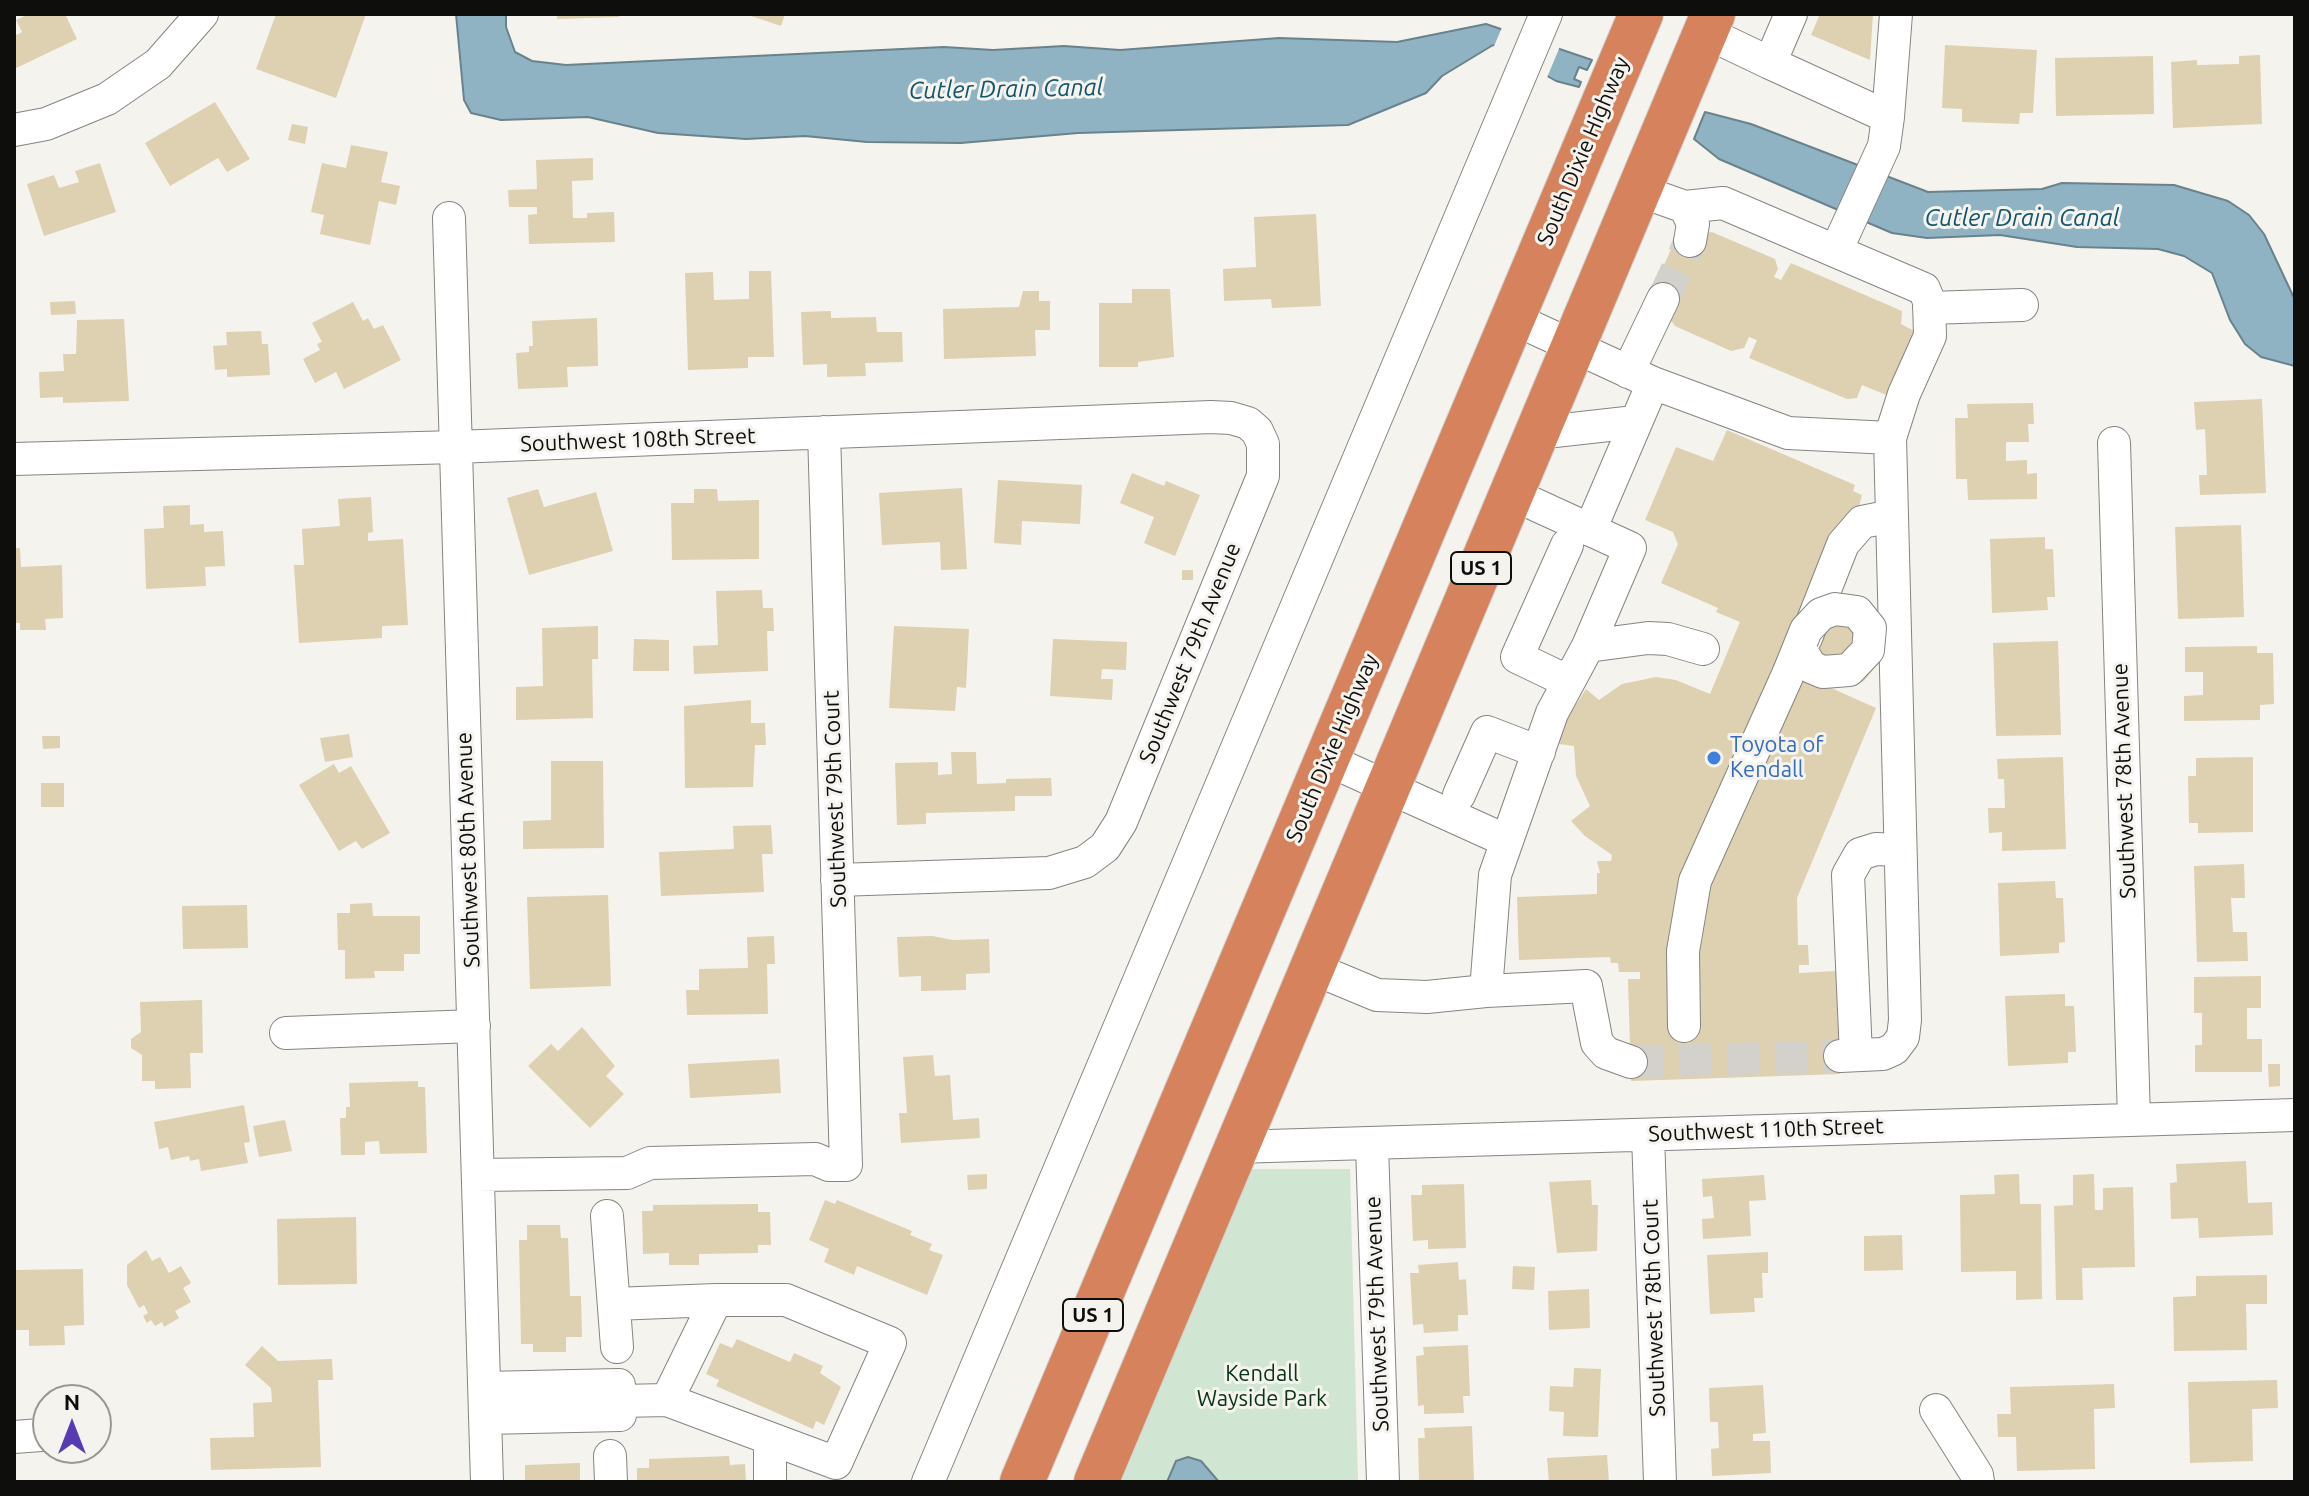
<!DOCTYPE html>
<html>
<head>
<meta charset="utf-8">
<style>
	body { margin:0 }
	#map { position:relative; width:2309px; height:1496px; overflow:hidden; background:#f5f3ee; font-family:Ubuntu,sans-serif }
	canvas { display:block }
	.frame { position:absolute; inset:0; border:16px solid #0e0e0c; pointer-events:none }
	.north { position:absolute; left:32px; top:1384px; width:80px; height:80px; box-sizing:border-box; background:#f5f3ee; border:2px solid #999794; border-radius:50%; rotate:0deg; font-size:22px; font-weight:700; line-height:32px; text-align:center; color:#0e0e0c }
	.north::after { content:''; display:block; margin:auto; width:28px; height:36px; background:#563bb3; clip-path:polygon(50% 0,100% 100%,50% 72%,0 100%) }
</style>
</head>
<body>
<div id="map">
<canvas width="2309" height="1496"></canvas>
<div class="frame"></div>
<div class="north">N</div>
</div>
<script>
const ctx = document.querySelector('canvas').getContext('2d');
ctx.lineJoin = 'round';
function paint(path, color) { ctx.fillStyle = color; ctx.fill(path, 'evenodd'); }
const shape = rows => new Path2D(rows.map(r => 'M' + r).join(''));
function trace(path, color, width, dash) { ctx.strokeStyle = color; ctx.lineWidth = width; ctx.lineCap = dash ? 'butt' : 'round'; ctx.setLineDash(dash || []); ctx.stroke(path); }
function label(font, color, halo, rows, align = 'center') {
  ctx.font = font + ' Ubuntu,sans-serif'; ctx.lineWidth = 6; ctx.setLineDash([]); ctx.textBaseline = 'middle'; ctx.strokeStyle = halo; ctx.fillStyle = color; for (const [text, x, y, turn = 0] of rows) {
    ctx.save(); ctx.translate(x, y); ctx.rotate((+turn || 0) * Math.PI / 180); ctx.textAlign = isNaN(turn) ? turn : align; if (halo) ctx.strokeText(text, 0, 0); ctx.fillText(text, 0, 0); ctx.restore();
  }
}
const green = shape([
	[1251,1169,1350,1169,1358,1482,1121,1482]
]);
const water = shape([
	[456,14,506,14,506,27,515,52,532,61,566,65,944,47,993,50,1064,46,1120,50,1279,38,1397,42,1486,24,1592,60,1587,70,1579,67,1574,79,1581,82,1579,87,1556,81,1493,45,1442,76,1426,93,1348,125,1078,133,961,143,867,142,805,136,746,139,658,133,588,117,501,120,471,113,464,100,456,14],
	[1705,112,1751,124,1928,192,2042,189,2062,183,2174,185,2228,201,2249,215,2264,234,2295,300,2295,366,2261,357,2245,344,2230,320,2212,273,2184,256,2158,249,2077,247,2000,235,1927,238,1892,233,1719,159,1694,139,1705,112],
	[1188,1457,1201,1461,1219,1482,1167,1482,1176,1461,1188,1457]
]);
const pier = shape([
	[1503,25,1561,44,1546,80,1492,51]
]);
const building = shape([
	[29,14,65,14,77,39,14,69,14,36,22,32,16,20],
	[276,14,366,14,336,98,256,69],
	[557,14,619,14,619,17,557,19],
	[745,14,785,14,781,26],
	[1820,14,1873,14,1870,60,1811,35],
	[1945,45,2037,50,2033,113,2020,113,2019,124,1962,122,1962,109,1942,108],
	[2260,55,2262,124,2173,128,2171,62,2197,60,2197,65,2239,64,2239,56],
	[2153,56,2154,114,2056,116,2055,58],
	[215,102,250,159,227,172,218,158,170,186,145,143],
	[292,124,308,127,305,144,288,140],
	[351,145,388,152,381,182,400,186,396,205,379,201,370,245,320,234,324,215,311,212,322,163,346,168],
	[593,158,593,180,572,181,573,218,587,218,587,213,614,212,615,242,529,244,528,215,537,214,537,207,509,207,508,190,537,189,536,160],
	[100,163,116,212,44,236,27,184,54,175,59,188,79,182,75,171],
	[1316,214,1321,306,1272,308,1271,299,1224,301,1223,269,1256,267,1254,217],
	[1712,232,1775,259,1778,269,1774,277,1781,280,1791,263,1902,311,1901,324,1920,334,1891,397,1862,385,1857,398,1847,399,1749,358,1757,340,1749,337,1744,348,1731,351,1675,326,1651,294,1677,236],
	[749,271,771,271,774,357,748,357,748,368,688,370,685,273,713,272,714,300,749,299],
	[1132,289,1170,289,1174,357,1138,362,1138,367,1099,367,1099,303,1132,303],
	[1023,291,1039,291,1039,301,1050,301,1050,330,1035,330,1036,356,944,359,943,309,1019,307],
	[75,301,76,314,51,315,50,302],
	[353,302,363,321,368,318,374,329,383,325,401,360,344,389,336,372,315,383,303,359,320,350,317,344,322,342,312,323],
	[831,311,831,318,876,317,877,332,902,332,903,362,865,363,866,376,827,377,827,364,803,365,801,312],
	[597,318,598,366,567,367,568,387,518,389,516,353,529,352,529,346,533,346,532,321],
	[124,319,129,401,63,403,63,397,40,398,39,372,64,371,63,354,76,354,77,320],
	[261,331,262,344,268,344,270,375,227,377,227,369,215,370,213,346,227,345,226,332],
	[2262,399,2266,493,2200,495,2199,475,2207,475,2205,429,2196,430,2194,402],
	[2033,403,2034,424,2028,424,2029,442,2006,442,2006,461,2027,460,2027,474,2037,473,2037,499,1968,500,1967,479,1956,479,1955,418,1968,418,1967,404],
	[1727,430,1855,485,1853,491,1862,495,1837,595,1881,660,1864,681,1848,687,1829,687,1876,708,1797,898,1798,945,1808,945,1809,965,1799,965,1799,973,1836,971,1840,1074,1631,1081,1628,979,1640,979,1640,972,1619,972,1618,963,1611,963,1610,957,1519,960,1517,897,1597,894,1597,873,1600,873,1597,861,1611,861,1612,855,1585,836,1571,821,1590,806,1576,776,1574,746,1559,744,1565,722,1586,689,1599,700,1622,684,1656,677,1676,680,1710,694,1740,622,1716,612,1718,608,1661,583,1678,544,1673,532,1645,520,1676,447,1713,461],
	[1132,473,1164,486,1166,481,1200,495,1175,556,1144,543,1154,517,1120,503],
	[998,480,1082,485,1080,524,1022,521,1021,545,994,543],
	[962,488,967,569,941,570,940,542,882,545,879,493],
	[538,489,544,507,596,492,613,551,529,575,507,498],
	[694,489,717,489,718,501,759,500,759,559,672,560,671,503,694,503],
	[371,497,373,532,368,533,368,541,403,539,408,625,382,626,382,638,299,643,294,565,304,565,302,529,340,526,338,499],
	[190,505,190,525,204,524,204,532,223,531,225,566,205,567,206,586,146,589,144,529,164,528,163,506],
	[2241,525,2244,617,2178,619,2175,527],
	[2045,537,2045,549,2053,549,2055,597,2047,597,2048,610,1992,613,1990,539],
	[14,548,20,548,21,567,62,565,63,618,45,619,46,630,20,630,20,623,14,623],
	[1182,570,1193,570,1193,580,1182,580],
	[762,590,763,608,773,608,774,631,767,631,768,671,694,674,693,646,718,645,716,591],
	[598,626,598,659,592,659,593,718,516,720,516,687,543,686,542,628],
	[894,626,969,629,966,688,957,687,955,711,889,708],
	[634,639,669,640,669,671,633,671],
	[1053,639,1127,642,1126,670,1102,669,1101,679,1113,679,1112,700,1050,696],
	[2058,641,2061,735,1996,736,1993,643],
	[2257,646,2257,653,2273,653,2274,704,2260,705,2260,720,2184,721,2184,696,2203,695,2203,672,2185,672,2185,647],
	[751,700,751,723,765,723,766,745,755,745,753,787,685,788,684,706],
	[349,734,353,757,325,762,320,738],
	[42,736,60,736,60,748,43,749],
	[951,752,976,752,977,784,1006,783,1006,779,1051,778,1052,796,1015,796,1015,811,926,813,926,824,897,825,895,763,938,762,938,775,952,774],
	[2063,757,2066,849,2002,851,2002,832,1989,833,1988,808,2005,808,2004,779,1998,779,1997,759],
	[2253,757,2253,832,2198,833,2198,823,2189,823,2188,776,2196,776,2196,758],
	[551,761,603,761,604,848,523,849,523,821,551,820],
	[334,764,339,773,351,766,390,833,362,849,356,841,339,851,299,785],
	[41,783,64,783,64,807,41,807],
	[771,825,773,854,762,854,764,892,661,896,659,852,734,849,733,826],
	[2244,864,2245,898,2231,898,2233,932,2247,932,2248,961,2197,962,2194,866],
	[2055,881,2056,898,2063,898,2065,942,2059,943,2059,953,2000,956,1998,883],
	[608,895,611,986,530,989,527,897],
	[372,903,373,916,420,916,420,954,404,954,404,971,374,971,375,978,345,979,345,950,338,950,337,913,350,913,350,904],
	[247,905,248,948,183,949,182,906],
	[774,936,775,964,767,964,768,1014,687,1015,686,990,699,990,699,969,748,968,747,937],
	[932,936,953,940,989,939,990,973,966,974,966,990,921,991,921,976,899,977,897,937],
	[2261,976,2261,1008,2247,1008,2247,1039,2262,1039,2262,1072,2195,1072,2195,1045,2202,1045,2202,1013,2194,1013,2194,977],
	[2065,994,2065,1006,2074,1006,2076,1052,2068,1052,2068,1063,2008,1066,2005,996],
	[202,1000,203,1053,190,1053,191,1088,155,1089,155,1081,142,1081,142,1055,131,1048,131,1039,141,1032,140,1002],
	[582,1027,615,1066,606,1076,624,1094,590,1128,528,1066,551,1044,558,1051],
	[933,1055,935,1076,950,1075,953,1120,979,1118,980,1138,901,1143,899,1113,907,1113,903,1057],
	[779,1059,781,1093,690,1098,688,1064],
	[2268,1064,2280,1064,2280,1086,2269,1087],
	[418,1081,418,1087,425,1087,427,1153,380,1154,379,1141,365,1142,365,1155,341,1155,340,1118,346,1118,346,1107,350,1107,349,1083],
	[244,1105,250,1142,244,1143,248,1163,201,1171,199,1159,190,1161,189,1156,171,1160,168,1147,159,1149,154,1122],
	[285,1120,292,1151,259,1157,253,1126],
	[2246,1161,2248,1203,2272,1202,2273,1235,2199,1238,2198,1218,2171,1219,2170,1183,2177,1182,2176,1164],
	[987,1174,987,1189,968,1190,967,1175],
	[2019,1174,2020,1204,2041,1204,2042,1299,2016,1300,2016,1271,1961,1272,1960,1195,1995,1194,1994,1175],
	[2094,1174,2095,1210,2103,1210,2103,1188,2133,1187,2135,1267,2082,1268,2083,1300,2056,1300,2054,1206,2073,1205,2073,1175],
	[1764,1175,1766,1200,1749,1201,1751,1236,1703,1239,1702,1219,1714,1218,1712,1196,1703,1197,1702,1179],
	[1591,1180,1592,1205,1598,1205,1597,1251,1557,1253,1549,1182],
	[1464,1184,1466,1248,1428,1249,1428,1240,1413,1241,1411,1195,1422,1195,1422,1185],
	[825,1200,835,1204,837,1200,912,1231,910,1235,932,1244,929,1250,943,1255,927,1295,857,1266,854,1275,824,1262,829,1249,809,1240],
	[758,1204,758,1212,770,1212,771,1245,758,1245,758,1253,699,1254,699,1265,669,1265,669,1253,643,1254,642,1211,653,1211,653,1205],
	[356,1217,357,1284,278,1285,277,1219],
	[527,1225,560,1225,561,1238,568,1238,570,1296,581,1296,582,1337,566,1337,566,1352,533,1352,533,1344,521,1344,519,1240,527,1240],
	[1902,1235,1903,1270,1864,1271,1864,1236],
	[146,1250,152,1261,160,1257,169,1273,181,1266,191,1283,183,1288,191,1302,175,1311,179,1318,164,1327,162,1322,155,1326,151,1320,147,1323,143,1316,148,1313,144,1305,139,1308,127,1285,127,1265],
	[1768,1252,1768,1273,1762,1273,1763,1298,1754,1298,1755,1312,1710,1314,1707,1255],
	[1458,1262,1459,1280,1466,1279,1468,1315,1458,1315,1458,1331,1424,1333,1423,1324,1413,1325,1410,1273,1419,1273,1418,1265],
	[1513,1266,1535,1267,1534,1290,1512,1289],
	[83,1269,84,1325,64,1326,65,1345,29,1346,29,1330,14,1330,14,1270],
	[2267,1275,2267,1304,2246,1304,2247,1350,2174,1351,2173,1297,2196,1296,2196,1276],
	[1589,1289,1590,1328,1549,1330,1548,1291],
	[737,1339,790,1362,794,1353,823,1366,820,1373,841,1387,824,1425,816,1421,813,1429,716,1386,719,1380,706,1374,720,1343,732,1348],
	[1468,1345,1470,1396,1463,1396,1464,1413,1424,1414,1424,1405,1418,1406,1416,1356,1424,1355,1423,1347],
	[262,1346,278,1361,332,1359,333,1380,318,1380,321,1467,211,1470,210,1438,254,1437,253,1403,272,1402,271,1388,245,1365],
	[1574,1368,1601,1369,1598,1437,1563,1436,1564,1412,1549,1411,1550,1386,1573,1387],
	[2277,1380,2278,1408,2252,1409,2253,1461,2190,1463,2188,1382],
	[2114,1384,2115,1408,2094,1409,2095,1469,2017,1471,2016,1437,1998,1437,1997,1414,2011,1414,2010,1387],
	[1763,1385,1766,1433,1753,1434,1753,1441,1770,1441,1771,1473,1712,1476,1711,1449,1719,1448,1718,1422,1710,1422,1709,1388],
	[1472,1426,1474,1482,1419,1482,1418,1438,1425,1438,1424,1428],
	[1607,1455,1609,1482,1549,1482,1547,1458],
	[729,1456,730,1465,745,1464,746,1482,637,1482,637,1468,649,1468,649,1459],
	[580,1463,580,1482,525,1482,525,1465]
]);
const minorTunnel = shape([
	[1663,299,1690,241],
	[1631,1062,1840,1056]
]);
const minor = shape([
	[1791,14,1770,63,1888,117,1896,14],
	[1705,32,1770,63],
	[14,130,46,124,107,99,158,64,202,14],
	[1640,191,1685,207,1723,203,1924,289,1929,301,1930,336,1904,394,1890,438],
	[1685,207,1693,224,1690,241],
	[449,218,487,1482],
	[1836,251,1884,146,1888,117],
	[1929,308,2022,305],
	[1512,318,1653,383,1788,433,1890,438,1905,1020,1903,1037,1894,1049,1883,1054,1840,1056],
	[1628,372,1663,299],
	[1537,433,1635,422],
	[2114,443,2134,1119],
	[14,459,456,447,1211,417,1231,418,1248,423,1257,431,1263,444,1263,476,1121,822,1105,847,1085,862,1049,873,837,880],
	[1512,494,1630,548,1588,646,1552,713,1495,875,1486,991,1586,986,1597,1043,1606,1053,1631,1062],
	[1590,530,1653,383],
	[1567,545,1517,657,1567,681],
	[1806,638,1843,544,1862,522,1892,516],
	[1588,646,1648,638,1668,639,1703,649],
	[1328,760,1507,841],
	[1459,795,1487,732,1539,752],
	[1312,968,1377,995,1427,997,1486,991],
	[1684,1026,1683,951,1695,881,1789,672],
	[286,1033,474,1026],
	[1856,1055,1848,875,1860,854,1876,849,1900,850],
	[1648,1135,1660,1482],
	[1372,1145,1383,1482],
	[1236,1147,2295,1115],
	[478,1175,627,1173,650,1163,815,1159,829,1165,846,1165,824,432],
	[607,1216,617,1347],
	[614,1304,716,1300],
	[485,1388,619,1385,620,1415,485,1418],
	[620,1401,667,1400,836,1463,890,1343,786,1300,716,1300,667,1400],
	[1936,1410,1977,1475,1978,1482],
	[14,1437,41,1435],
	[770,1439,770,1482],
	[610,1456,611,1482],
	[928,1482,1546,14]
]);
const highway = shape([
	[1022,1482,1641,14],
	[1096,1482,1713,14]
]);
const minorBridge = shape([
	[1789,672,1806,630,1821,614,1835,609,1857,612,1870,628,1868,650,1849,670,1823,672,1811,667,1805,657]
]);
const markers = [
	[1714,758,8,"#3f7fe0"]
];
const shields = [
	[1481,568,60],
	[1093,1315,60]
];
const shieldNames = [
	["US 1",1481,568],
	["US 1",1093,1315]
];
const streetNames = [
	["South Dixie Highway",1583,151,-67],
	["Southwest 108th Street",638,440,-2],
	["Southwest 79th Avenue",1190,653,-68],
	["South Dixie Highway",1332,748,-67],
	["Southwest 78th Avenue",2124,781,-92],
	["Southwest 79th Court",835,799,-92],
	["Southwest 80th Avenue",468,850,-92],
	["Southwest 110th Street",1766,1130,-2],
	["Southwest 78th Court",1654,1308,-92],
	["Southwest 79th Avenue",1377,1314,-92]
];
const shopNames = [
	["Toyota of",1730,745],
	["Kendall",1730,770]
];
const parkNames = [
	["Kendall",1262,1374],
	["Wayside Park",1262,1399]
];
const waterNames = [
	["Cutler Drain Canal",1006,89,-1],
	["Cutler Drain Canal",2022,218]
];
paint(green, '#d1e5d3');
paint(water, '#90b3c3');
trace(water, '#69828c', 2);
paint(pier, '#f5f3ee');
paint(building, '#ddd1b1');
trace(minorTunnel, '#d2d1cc', 32, [32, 16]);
trace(minor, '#868480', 34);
trace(highway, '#cfcfce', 46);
trace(minor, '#fff', 32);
trace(highway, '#d6825c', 44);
trace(minorBridge, '#868480', 34, []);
trace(minorBridge, '#fff', 32);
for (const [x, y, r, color] of markers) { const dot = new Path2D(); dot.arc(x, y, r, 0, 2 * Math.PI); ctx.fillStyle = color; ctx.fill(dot); trace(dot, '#f5f3ee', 3); }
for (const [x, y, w] of shields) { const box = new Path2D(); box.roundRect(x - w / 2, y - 16, w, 32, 6); ctx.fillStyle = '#f5f3ee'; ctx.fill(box); trace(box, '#0e0e0c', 2); }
label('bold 20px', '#0e0e0c', null, shieldNames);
label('22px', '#0e0e0c', '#f5f3ee', streetNames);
label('22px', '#366cbe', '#f5f3ee', shopNames, 'left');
label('22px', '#073412', '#f5f3ee', parkNames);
label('italic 24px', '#12566e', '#f5f3ee', waterNames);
</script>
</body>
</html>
